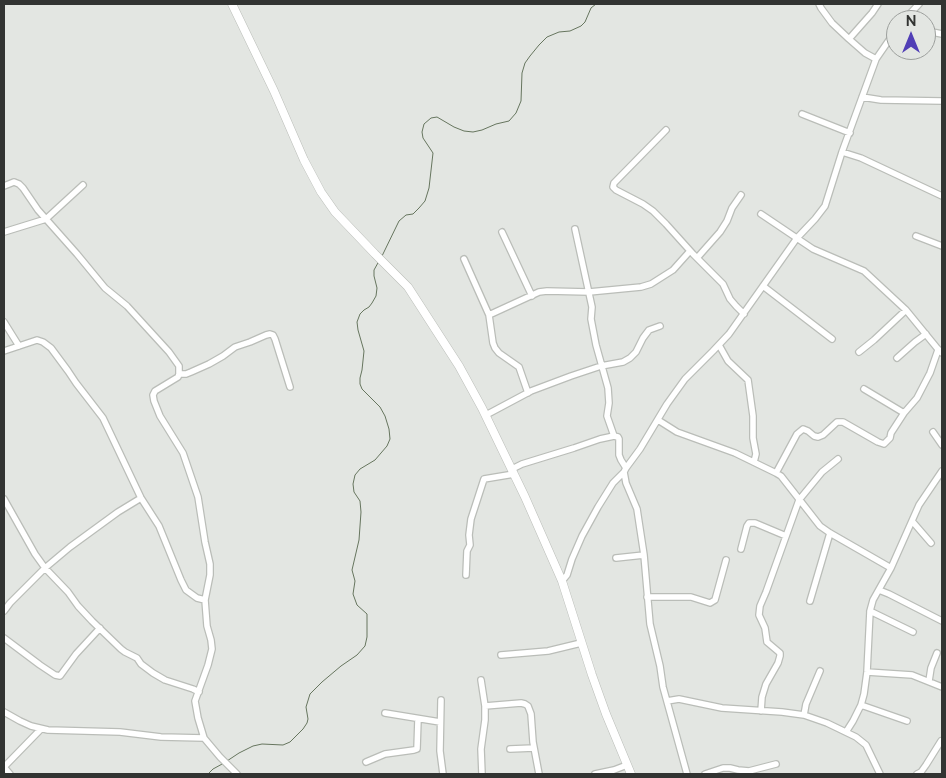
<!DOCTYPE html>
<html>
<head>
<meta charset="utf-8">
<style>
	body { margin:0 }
	#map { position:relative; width:946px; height:778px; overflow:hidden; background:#e3e6e2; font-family:Raleway,sans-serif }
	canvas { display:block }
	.frame { position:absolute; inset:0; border:5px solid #323432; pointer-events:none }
	.north { position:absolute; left:886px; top:10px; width:50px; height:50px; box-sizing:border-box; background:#e3e6e2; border:1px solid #9c9f9c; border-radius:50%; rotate:0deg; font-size:14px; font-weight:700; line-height:20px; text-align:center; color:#323432 }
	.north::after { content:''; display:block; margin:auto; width:18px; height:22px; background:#513fb6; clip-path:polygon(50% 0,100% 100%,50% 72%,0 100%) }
</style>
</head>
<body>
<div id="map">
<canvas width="946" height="778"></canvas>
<div class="frame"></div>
<div class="north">N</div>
</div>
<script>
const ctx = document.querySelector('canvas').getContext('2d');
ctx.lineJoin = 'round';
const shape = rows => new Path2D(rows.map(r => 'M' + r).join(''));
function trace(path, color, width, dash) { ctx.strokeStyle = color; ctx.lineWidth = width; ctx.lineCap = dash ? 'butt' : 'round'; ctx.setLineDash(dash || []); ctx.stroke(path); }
const stream = shape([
	[382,256,399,221,406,215,413,214,419,208,425,201,429,188,433,153,423,138,422,132,424,124,431,118,437,117,454,127,464,131,473,132,482,130,496,124,509,121,516,113,521,101,522,73,525,63,530,56,539,45,547,37,559,32,570,31,581,26,585,22,591,8,596,4],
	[227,761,239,753,253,746,262,744,283,745,290,742,303,729,307,723,308,719,306,707,310,694,322,682,341,666,357,655,365,646,367,637,367,614,357,605,353,594,355,581,352,570,359,540,361,512,360,501,354,492,353,484,355,475,360,469,375,460,387,446,390,439,389,429,385,416,380,407,362,389,360,384,360,378,362,370,364,351,358,330,357,322,360,314,364,310,369,307,372,303,376,296,377,288,374,276,374,270,379,261],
	[208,774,213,769,224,763]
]);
const minor = shape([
	[819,4,821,8,832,23,849,39,865,53,876,59],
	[904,20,919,4],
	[926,29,932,32,942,34],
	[849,39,872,13,878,4],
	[862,97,881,100,942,101],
	[802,114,850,133],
	[666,130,614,183,613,187,616,190,643,204,653,211,666,224,693,254,723,284,730,299,736,306,744,314],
	[842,152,861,158,942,196],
	[4,186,14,182,19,184,23,188,38,210,77,254,105,288,127,306,169,352,179,366,179,374,178,377,155,391,153,395,154,401,160,416,183,453,198,497,205,542,210,564,210,575,205,600,207,626,211,640,212,649,208,665,195,701,198,718,204,738,220,757,237,774],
	[761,214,813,249,864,271,906,310,937,348,942,353],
	[575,229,592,307,591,319,596,345,608,388,609,403,607,416,614,436],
	[4,232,46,219,83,185],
	[502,232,532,296],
	[916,236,942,246],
	[697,258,720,232,727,221,732,208,741,195],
	[464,259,489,315,493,343,495,348,499,353,519,367,528,393],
	[763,286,832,339],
	[489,315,539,292,547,291,589,292,641,287,651,284,673,270,690,251],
	[4,322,19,346],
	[719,345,728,361,748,380,753,416,753,438,756,454,754,462],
	[4,351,37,340,43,342,51,348,68,371,76,383,103,418,141,498,159,526,181,580,186,590,197,598,205,600],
	[859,352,874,340,906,310],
	[897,358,915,342,926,334],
	[179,374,186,374,191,372,209,364,223,356,235,347,250,342,266,335,270,334,273,335,275,339,290,387],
	[864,389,904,413],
	[486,415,531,391,571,376,601,366,623,362,630,358,636,352,643,338,649,330,660,326],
	[658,420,677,432,735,453,776,473,781,476,820,526,830,533,891,568],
	[933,432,942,445],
	[512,469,522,464,574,448,600,439,614,436,618,437,619,439,619,455,621,460,626,468],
	[776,473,797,434,803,429,808,431,814,436,818,437,823,435,837,422,843,422,878,442,884,444,890,438,891,433,904,413,917,398,930,373,938,350],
	[4,499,35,554,45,568,68,592,78,606,92,621,121,649,125,652,137,658,141,664,153,673,165,680,193,689,199,692],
	[912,521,931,543],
	[741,549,747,526,749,523,755,523,786,536],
	[616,558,644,555],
	[466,575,467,551,470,545,469,535,471,519,484,479,514,474],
	[562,581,567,575,572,559,582,536,598,507,613,483,624,472],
	[879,590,889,594,942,621],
	[647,597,691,597,710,603,715,600,726,560],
	[810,601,830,533],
	[4,611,10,603,45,568,70,547,118,512,141,498],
	[870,611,913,632],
	[4,638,40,665,55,675,60,676,76,654,100,628],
	[501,655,548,651,581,643],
	[867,672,912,675,942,687],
	[481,680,485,706,485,720,481,749,482,774],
	[929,681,931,668,937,653],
	[441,700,440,751,443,774],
	[667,701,679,699,722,708,782,712,804,715,827,723,856,737,866,745,880,774],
	[861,705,907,721],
	[485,706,521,703,525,704,528,706,531,714,533,742,539,774],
	[761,711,762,697,766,684,778,663,780,656,780,653,767,642,765,628,759,615,760,606,766,592,799,500,822,472,838,459],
	[4,712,20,721,31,726,48,730,120,732,161,737,204,738],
	[385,713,440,722],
	[804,715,806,704,820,671],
	[846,732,853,721,861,705,864,694,867,672,870,611,873,600,891,568,919,505,942,471],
	[510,749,534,748],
	[366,762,385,754,414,750,417,749,418,719],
	[10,774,4,767,41,729],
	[595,774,614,770,627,765],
	[687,774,663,687,660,666,650,624,644,555,637,509,626,483,624,472,626,468,640,449,667,404,685,379,713,351,729,334,797,238,815,219,825,206,842,152,876,59,896,30],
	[705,774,723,768,730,768,738,770,749,771,776,764],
	[917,774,921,772,926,765,941,741]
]);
const major = shape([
	[232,4,274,91,304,160,321,192,335,212,375,254,408,287,459,366,482,408,525,497,562,581,592,675,606,714,631,774]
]);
trace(stream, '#66755e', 1);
trace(minor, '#babdb8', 8);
trace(major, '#babdb8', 9);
trace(minor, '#fff', 5.5);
trace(major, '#fff', 8);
</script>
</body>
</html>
